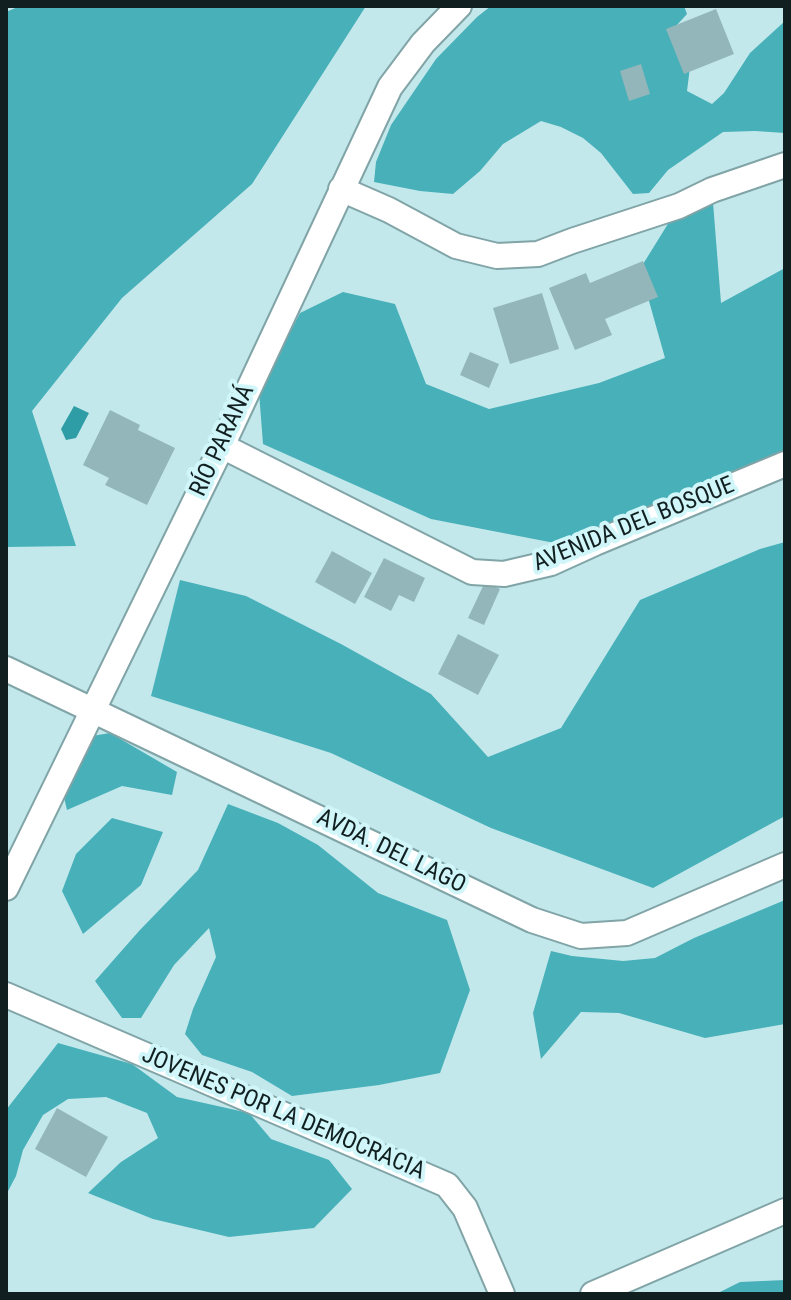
<!DOCTYPE html>
<html>
<head>
<meta charset="utf-8">
<style>
	body { margin:0 }
	#map { position:relative; width:791px; height:1300px; overflow:hidden; background:#c3e8ec; font-family:"Roboto Condensed",sans-serif }
	canvas { display:block }
	.frame { position:absolute; inset:0; border:8px solid #111f20; pointer-events:none }
</style>
</head>
<body>
<div id="map">
<canvas width="791" height="1300"></canvas>
<div class="frame"></div>
</div>
<script>
const ctx = document.querySelector('canvas').getContext('2d');
ctx.lineJoin = 'round';
function paint(path, color) { ctx.fillStyle = color; ctx.fill(path, 'evenodd'); }
const shape = rows => new Path2D(rows.map(r => 'M' + r).join(''));
function trace(path, color, width, dash) { ctx.strokeStyle = color; ctx.lineWidth = width; ctx.lineCap = dash ? 'butt' : 'round'; ctx.setLineDash(dash || []); ctx.stroke(path); }
function label(font, color, halo, rows, align = 'center') {
  ctx.font = font + ' "Roboto Condensed",sans-serif'; ctx.lineWidth = 8; ctx.setLineDash([]); ctx.textBaseline = 'middle'; ctx.strokeStyle = halo; ctx.fillStyle = color; for (const [text, x, y, turn = 0] of rows) {
    ctx.save(); ctx.translate(x, y); ctx.rotate((+turn || 0) * Math.PI / 180); ctx.textAlign = isNaN(turn) ? turn : align; if (halo) ctx.strokeText(text, 0, 0); ctx.fillText(text, 0, 0); ctx.restore();
  }
}
const forest = shape([
	[20,6,366,6,252,184,122,298,32,411,76,546,6,547,6,12],
	[491,6,684,6,687,14,676,26,690,67,687,91,712,104,724,93,750,53,785,21,785,133,755,131,723,132,668,170,649,193,633,194,601,153,583,138,561,127,541,121,503,144,480,171,453,194,420,191,374,182,376,162,391,125,436,59,477,17],
	[712,190,721,303,785,268,785,455,570,546,431,519,263,444,259,392,300,313,343,292,395,304,426,384,489,409,599,383,665,358,640,269,679,206],
	[785,542,785,816,653,888,491,828,331,753,151,696,180,580,246,596,341,644,431,694,488,757,561,728,640,600,760,549],
	[110,733,177,772,172,795,122,786,67,810,63,793,92,736],
	[228,804,278,823,318,845,378,893,447,920,470,990,440,1073,379,1085,292,1096,252,1072,202,1055,185,1034,193,1009,216,957,209,928,174,965,141,1018,122,1018,95,981,139,931,198,870],
	[112,818,163,832,141,885,83,934,62,891,76,854],
	[785,900,785,1024,705,1038,619,1013,581,1012,541,1059,533,1013,551,951,572,956,623,961,655,958,694,938],
	[58,1043,132,1064,177,1097,249,1113,271,1139,329,1160,352,1189,314,1228,229,1237,153,1219,88,1193,121,1162,158,1138,147,1113,106,1097,68,1099,43,1115,23,1150,16,1176,6,1195,6,1110],
	[785,1280,785,1294,716,1294,740,1282]
]);
const water = shape([
	[74,406,89,413,76,438,66,440,61,429]
]);
const building = shape([
	[716,9,734,54,684,74,666,29],
	[641,64,650,94,629,101,620,71],
	[643,261,658,297,605,319,612,335,575,350,549,288,586,273,590,283],
	[542,293,559,349,510,364,493,308],
	[470,352,499,364,489,388,460,375],
	[110,410,140,425,138,430,175,448,147,505,105,485,109,478,83,465],
	[332,551,372,573,355,604,315,582],
	[384,558,425,578,414,602,399,595,391,611,364,597],
	[485,582,500,589,484,625,468,618],
	[458,634,499,655,478,695,438,674],
	[57,1108,108,1137,86,1177,35,1149]
]);
const street = shape([
	[341,189,389,210,456,246,497,256,538,254,572,241,679,206,712,190,785,165],
	[222,446,472,572,504,574,551,563,595,543,785,464],
	[6,669,532,920,581,936,627,933,785,865],
	[6,888,222,446,390,87,423,43,459,6],
	[6,995,447,1185,465,1208,502,1294],
	[593,1294,785,1211]
]);
const streetNames = [
	["RÍO PARANÁ",223,441,-65],
	["AVENIDA DEL BOSQUE",634,525,-22],
	["AVDA. DEL LAGO",391,852,26],
	["JOVENES POR LA DEMOCRACIA",283,1114,23]
];
paint(forest, '#47b0b9');
paint(water, '#2f9da6');
paint(building, '#93b6ba');
trace(street, '#81a4a7', 28);
trace(street, '#fff', 24);
label('24px', '#111f20', '#d0f6f9', streetNames);
</script>
</body>
</html>
